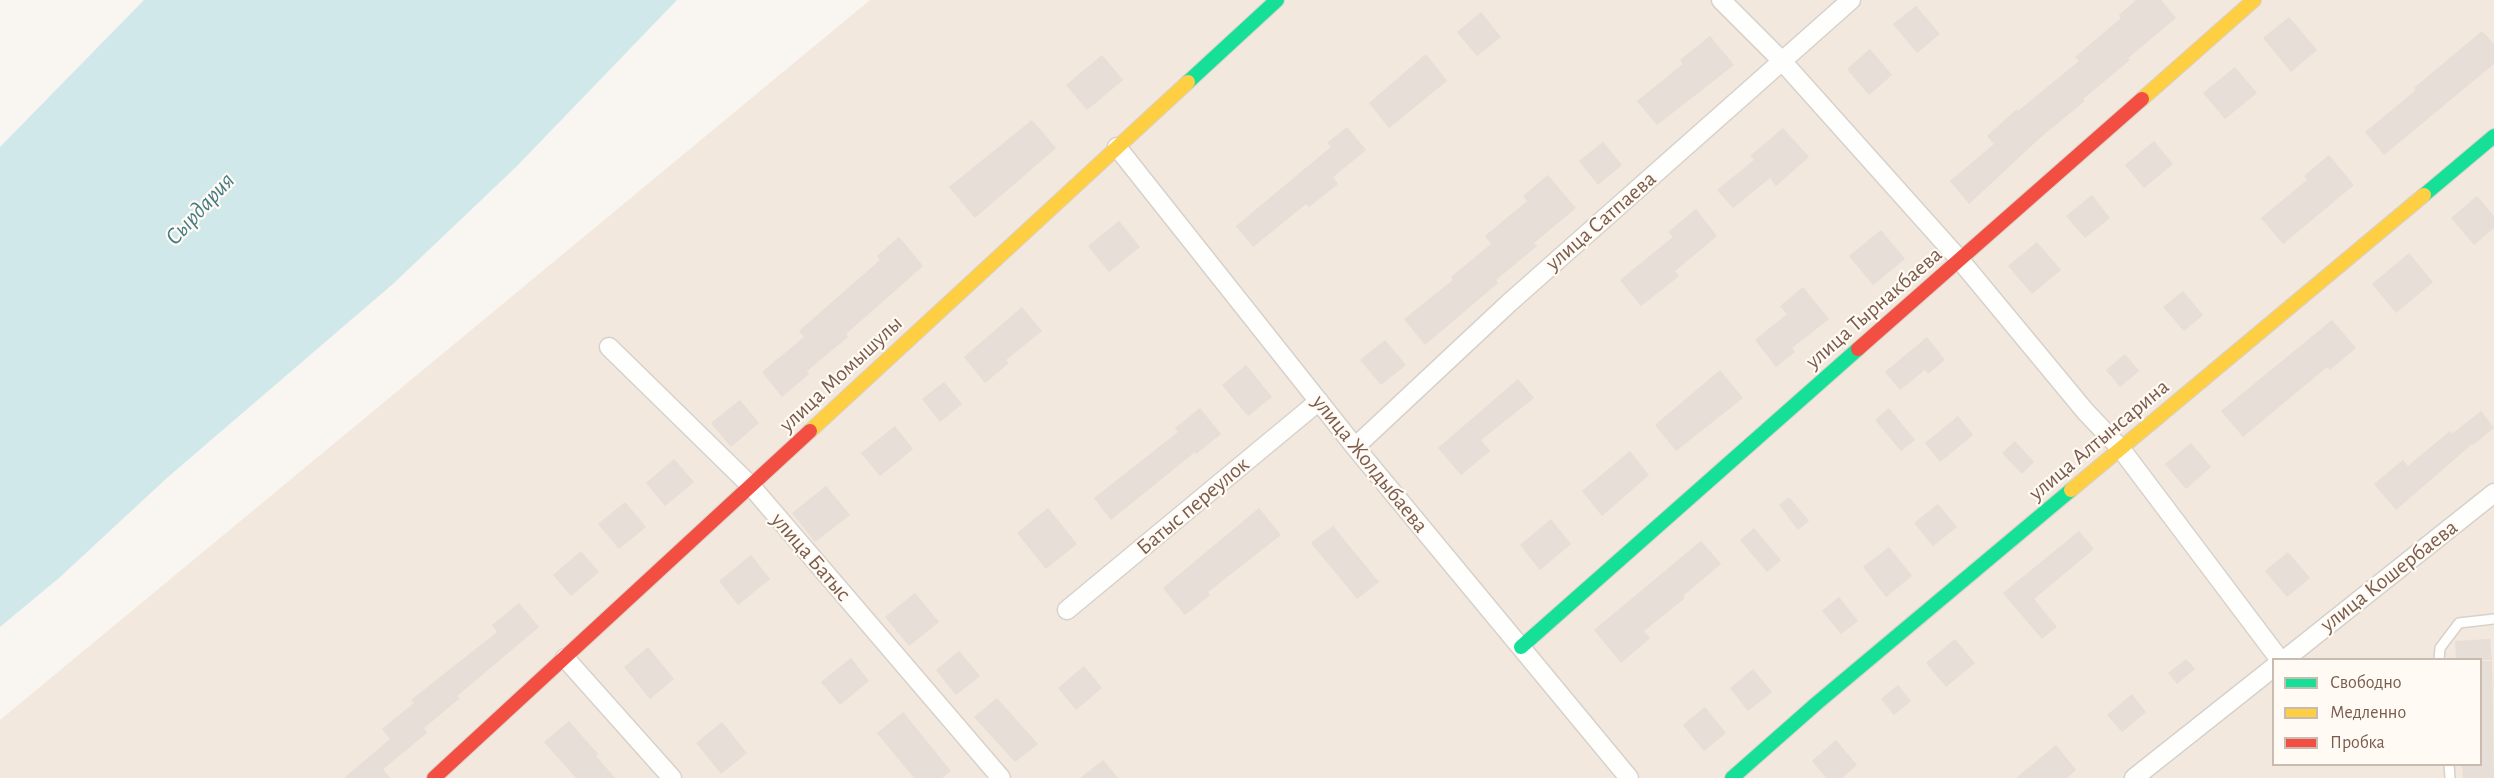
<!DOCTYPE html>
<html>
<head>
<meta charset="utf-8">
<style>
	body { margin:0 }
	#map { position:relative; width:2494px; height:778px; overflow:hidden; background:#f9f5f0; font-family:"Alegreya Sans",sans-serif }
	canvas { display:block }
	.legend { position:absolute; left:2272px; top:658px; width:210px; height:108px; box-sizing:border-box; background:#fffaf3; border:2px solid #cabbb1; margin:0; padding:8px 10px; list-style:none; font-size:18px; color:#7a5c4d }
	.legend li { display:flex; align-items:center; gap:12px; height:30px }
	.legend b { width:30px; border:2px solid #cabbb1 }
</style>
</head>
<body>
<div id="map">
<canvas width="2494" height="778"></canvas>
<ul class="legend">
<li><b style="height:8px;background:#16e098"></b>Свободно</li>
<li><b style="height:8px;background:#ffcf43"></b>Медленно</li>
<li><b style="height:8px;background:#f24e42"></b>Пробка</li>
</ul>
</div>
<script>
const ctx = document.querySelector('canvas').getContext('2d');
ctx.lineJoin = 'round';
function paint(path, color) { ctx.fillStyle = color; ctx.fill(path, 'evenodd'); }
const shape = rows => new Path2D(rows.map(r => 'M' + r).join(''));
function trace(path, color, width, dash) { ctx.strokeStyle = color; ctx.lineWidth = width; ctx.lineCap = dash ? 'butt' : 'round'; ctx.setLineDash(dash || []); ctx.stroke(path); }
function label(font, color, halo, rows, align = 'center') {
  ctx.font = font + ' "Alegreya Sans",sans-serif'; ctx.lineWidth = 4.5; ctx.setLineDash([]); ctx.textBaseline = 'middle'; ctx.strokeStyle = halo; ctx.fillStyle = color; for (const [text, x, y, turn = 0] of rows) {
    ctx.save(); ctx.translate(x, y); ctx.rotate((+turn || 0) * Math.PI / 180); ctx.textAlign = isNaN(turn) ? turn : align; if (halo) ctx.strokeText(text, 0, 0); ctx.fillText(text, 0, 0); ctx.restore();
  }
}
const residential = shape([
	[870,0,2494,0,2494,778,0,778,0,720],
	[2274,660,2480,660,2480,764,2274,764]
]);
const water = shape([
	[144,0,677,0,516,167,394,283,168,477,59,578,0,627,0,147]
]);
const building = shape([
	[2136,0,2161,0,2176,18,2128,58,2130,60,2083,99,2085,101,2041,137,1969,204,1950,181,1994,144,1987,136,2017,109,2018,111,2079,61,2075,57,2121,18,2119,15],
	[1916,6,1940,34,1917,53,1893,24],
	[1481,12,1501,37,1477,56,1457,32],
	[2289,17,2317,50,2291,72,2263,38],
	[2482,31,2494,44,2494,64,2384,155,2365,132,2416,90,2414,88],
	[1710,36,1734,65,1657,125,1637,101,1683,64,1680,60],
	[1870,49,1892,75,1869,95,1847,69],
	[1426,54,1447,81,1389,128,1369,103],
	[1102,55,1123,80,1087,110,1066,85],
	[2235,67,2257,93,2225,119,2203,93],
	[1032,120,1056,148,975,218,949,187],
	[1347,127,1366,150,1333,177,1338,184,1309,207,1306,204,1253,247,1236,226,1331,147,1327,143],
	[1783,128,1809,157,1776,186,1770,178,1733,208,1717,190,1754,160,1750,156],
	[2154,141,2173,164,2144,188,2125,165],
	[1603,142,1622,165,1598,185,1579,161],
	[2329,155,2354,185,2283,244,2261,218,2307,180,2304,176],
	[1548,175,1576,208,1534,243,1537,246,1496,280,1498,283,1425,345,1404,319,1453,280,1451,277,1491,244,1485,236,1527,201,1523,196],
	[2092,195,2110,218,2085,238,2066,216],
	[2477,196,2494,216,2494,228,2474,245,2451,218],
	[1696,209,1717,236,1675,271,1679,276,1641,306,1620,280,1673,237,1668,232],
	[1119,221,1140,247,1109,272,1088,246],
	[1881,230,1905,259,1873,285,1849,256],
	[899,237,923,266,846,334,848,337,807,371,809,374,782,397,762,372,804,337,799,331,880,260,877,256],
	[2037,242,2061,270,2032,294,2008,266],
	[2409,253,2433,282,2396,313,2372,284],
	[1803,287,1829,319,1792,348,1795,352,1776,367,1755,340,1787,314,1780,306],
	[2183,291,2203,315,2184,331,2163,307],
	[1022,307,1042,331,1006,360,1009,363,985,383,964,357],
	[2332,320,2356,348,2330,370,2327,367,2243,437,2221,411],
	[1927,337,1945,360,1928,374,1925,370,1900,390,1885,372],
	[1385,340,1406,365,1381,385,1360,360],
	[2125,354,2139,371,2120,387,2106,370],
	[1246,365,1272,397,1248,416,1222,385],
	[1720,370,1743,398,1676,451,1655,425],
	[1518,379,1534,398,1481,440,1490,451,1461,475,1438,448],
	[944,382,962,404,940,422,922,399],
	[740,400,759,423,731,447,711,423],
	[1200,408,1221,434,1196,454,1195,452,1111,520,1094,498,1178,432,1175,428],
	[1889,408,1915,440,1901,451,1875,420],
	[2481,411,2494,428,2473,445,2472,444,2396,510,2374,484,2403,460,2408,466,2450,431,2452,434],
	[1958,416,1973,435,1940,462,1925,443],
	[895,426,913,449,880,476,861,453],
	[2015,441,2034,462,2022,474,2002,453],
	[2191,443,2211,467,2186,489,2165,464],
	[1630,451,1649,475,1602,516,1582,491],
	[674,459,694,482,665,506,646,483],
	[826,486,850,515,815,542,792,513],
	[1789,497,1809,521,1798,530,1779,505],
	[625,502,646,527,619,549,598,524],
	[1938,504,1957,527,1933,546,1914,523],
	[1048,508,1077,544,1046,569,1017,533],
	[1259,508,1281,535,1208,592,1210,595,1185,615,1163,588],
	[1551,519,1571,544,1540,570,1520,545],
	[1333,526,1379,582,1357,599,1311,543],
	[1754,528,1781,560,1767,572,1740,540],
	[2079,531,2094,549,2034,599,2057,627,2042,639,2003,593],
	[1701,541,1721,564,1683,596,1685,598,1644,631,1650,638,1621,663,1594,630],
	[1889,547,1912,576,1886,597,1863,567],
	[581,551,599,572,571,596,553,575],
	[2288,552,2310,578,2287,597,2265,571],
	[751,555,770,579,738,605,719,581],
	[915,593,939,622,909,646,885,617],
	[1839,597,1858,621,1841,634,1822,611],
	[519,603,539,627,457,696,460,698,424,728,427,733,383,769,390,778,344,778,390,739,382,729,414,703,411,700,497,632,492,625],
	[1955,639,1975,663,1946,687,1926,663],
	[2490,639,2492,660,2456,660,2455,641],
	[648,647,674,679,650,699,624,667],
	[959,651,980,676,956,695,936,670],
	[851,658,869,681,840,705,821,682],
	[2186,659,2195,669,2177,684,2168,673],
	[2481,661,2492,661,2494,778,2463,778,2462,765,2481,765],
	[1084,666,1102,688,1076,710,1058,688],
	[1753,669,1772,692,1748,711,1730,688],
	[1898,685,1911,701,1894,715,1881,699],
	[2132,694,2146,712,2122,732,2107,715],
	[997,698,1038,744,1015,762,974,717],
	[1705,707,1726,733,1704,751,1683,725],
	[903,712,951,771,942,778,914,778,877,733],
	[569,721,598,754,596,756,615,778,576,778,544,742],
	[722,722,747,753,721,774,696,743],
	[1836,740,1857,765,1842,778,1826,778,1812,761],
	[2056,745,2076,770,2067,778,2016,778],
	[1103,760,1118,778,1080,778]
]);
const lane = shape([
	[2439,660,2440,648,2459,623,2494,619],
	[2449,764,2450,778]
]);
const street = shape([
	[1721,0,1782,61,1960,260,2085,411,2121,449,2280,660],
	[1117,147,1355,447,1629,778],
	[609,347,751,486,1001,778],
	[1355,447,1509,303,1851,0],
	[1067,610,1319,401],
	[565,658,672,778],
	[2284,660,2494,493],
	[2134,778,2274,667]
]);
const fast = shape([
	[1188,82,1277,0],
	[2424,195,2494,136],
	[1521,647,1858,349],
	[1732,778,1817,703,2071,490]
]);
const slow = shape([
	[2142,99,2254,0],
	[810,431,1188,82],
	[2071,490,2424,195]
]);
const jam = shape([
	[1858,349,2142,99],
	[434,778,810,431]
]);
const streetNames = [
	["улица Сатпаева",1601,221,-41],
	["улица Тырнакбаева",1874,308,-41],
	["улица Момышулы",841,374,-43],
	["улица Алтынсарина",2099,440,-40],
	["улица Жолдыбаева",1370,464,51],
	["Батыс переулок",1193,506,-40],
	["улица Батыс",811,557,49],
	["улица Кошербаева",2389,576,-38]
];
const waterNames = [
	["Сырдария",200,209,-47]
];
paint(residential, '#f2e8de');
paint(water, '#d0e8ea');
paint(building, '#e6ded7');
trace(lane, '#d7d1cb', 12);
trace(street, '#d7d1cb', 21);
trace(fast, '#d9d2cb', 16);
trace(slow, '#d9d2cb', 16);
trace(jam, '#d9d2cb', 16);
trace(lane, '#fefefd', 9);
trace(street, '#fefefd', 18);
trace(fast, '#16e098', 14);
trace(slow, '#ffcf43', 14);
trace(jam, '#f24e42', 14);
label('22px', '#7a5c4d', '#fffaf3', streetNames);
label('italic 24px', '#437c86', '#fffaf3', waterNames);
</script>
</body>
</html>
